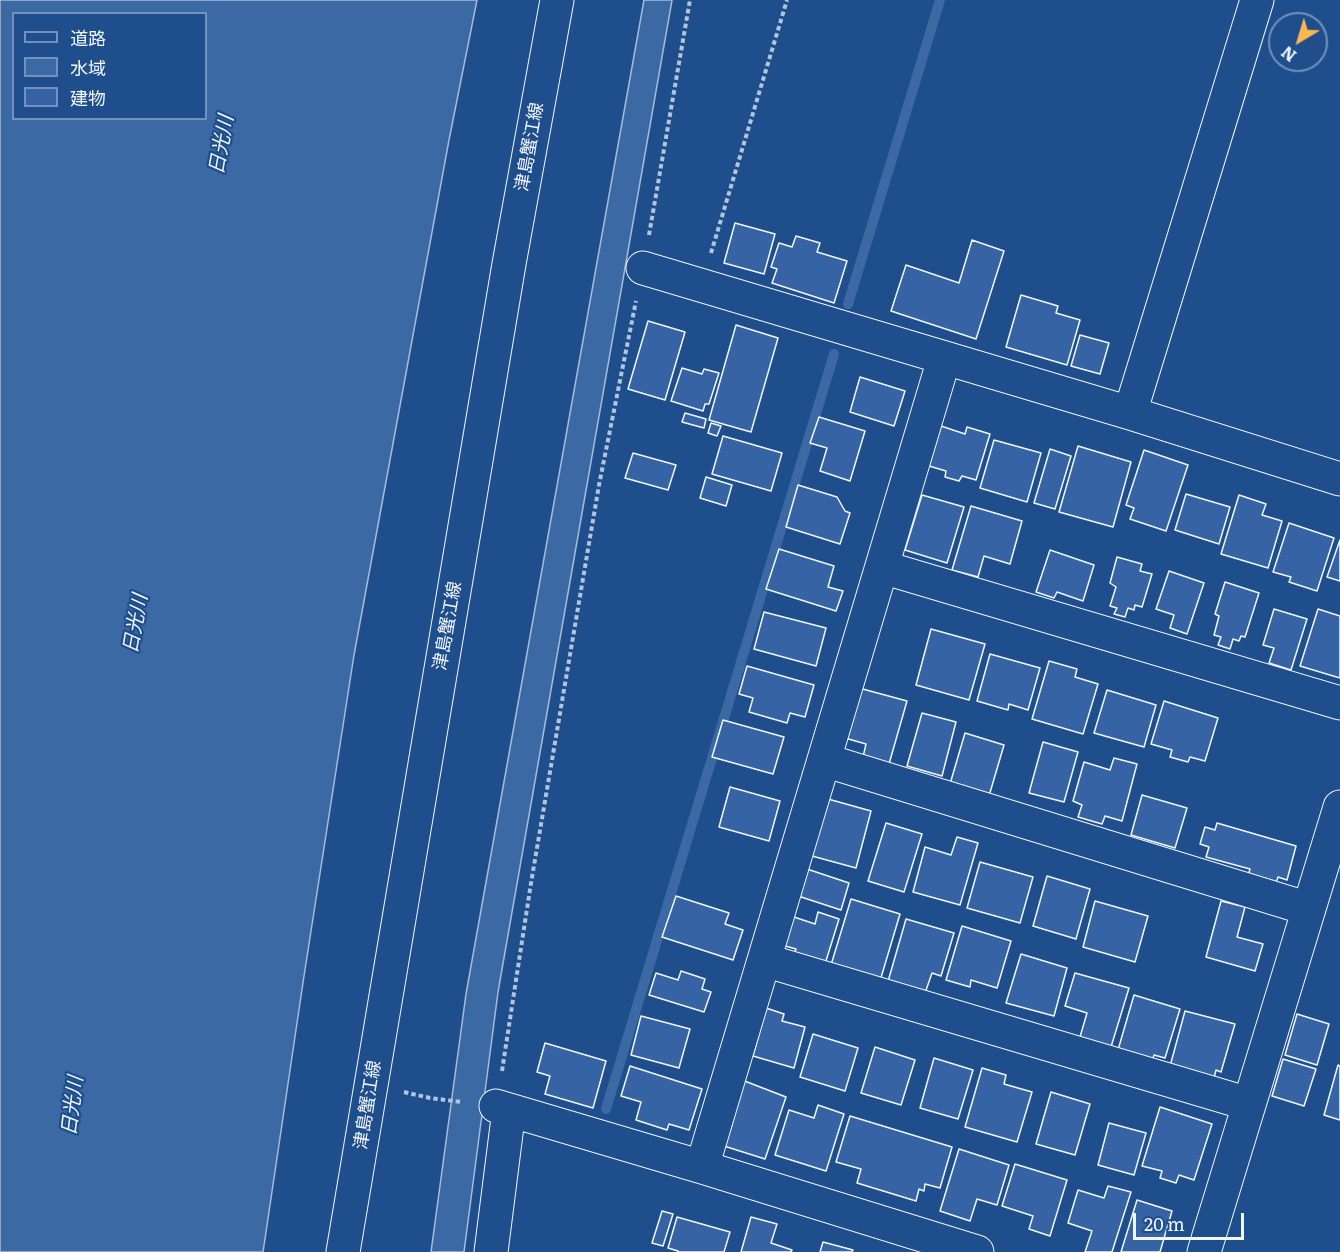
<!DOCTYPE html>
<html>
<head>
<meta charset="utf-8">
<style>
	body { margin:0 }
	#map { position:relative; width:1340px; height:1252px; overflow:hidden; background:#1f4e8c; font-family:Literata,"Noto Sans JP",serif }
	canvas { display:block }
	.legend { position:absolute; left:12px; top:12px; width:195px; height:108px; box-sizing:border-box; background:#1f4e8c; border:2px solid #7391ba; margin:0; padding:8px 10px; list-style:none; font-size:18px; color:#f2f6ff }
	.legend li { display:flex; align-items:center; gap:12px; height:30px }
	.legend b { width:30px; border:2px solid #7391ba }
	.north { position:absolute; left:1268px; top:12px; width:60px; height:60px; box-sizing:border-box; background:#1f4e8c; border:2px solid #7391ba; border-radius:50%; rotate:218deg; font-size:16px; font-weight:700; line-height:24px; text-align:center; color:#f2f6ff }
	.north::after { content:''; display:block; margin:auto; width:21px; height:27px; background:#ffb74d; clip-path:polygon(50% 0,100% 100%,50% 72%,0 100%) }
	.scale { position:absolute; left:1133px; top:1213px; width:111px; height:27px; box-sizing:border-box; border:3px solid #f2f6ff; border-top:0; padding-left:8px; font-size:18px; line-height:21px; white-space:nowrap; color:#f2f6ff; -webkit-text-stroke:4px #1f4e8c; paint-order:stroke }
</style>
</head>
<body>
<div id="map">
<canvas width="1340" height="1252"></canvas>
<ul class="legend">
<li><b style="height:8px;background:#1f4e8c"></b>道路</li>
<li><b style="height:16px;background:#3b69a3"></b>水域</li>
<li><b style="height:16px;background:#3563a3"></b>建物</li>
</ul>
<div class="north">N</div>
<div class="scale">20 m</div>
</div>
<script>
const ctx = document.querySelector('canvas').getContext('2d');
ctx.lineJoin = 'round';
function paint(path, color) { ctx.fillStyle = color; ctx.fill(path, 'evenodd'); }
const shape = rows => new Path2D(rows.map(r => 'M' + r).join(''));
function trace(path, color, width, dash) { ctx.strokeStyle = color; ctx.lineWidth = width; ctx.lineCap = dash ? 'butt' : 'round'; ctx.setLineDash(dash || []); ctx.stroke(path); }
function label(font, color, halo, rows, align = 'center') {
  ctx.font = font + ' Literata,"Noto Sans JP",serif'; ctx.lineWidth = 4.5; ctx.setLineDash([]); ctx.textBaseline = 'middle'; ctx.strokeStyle = halo; ctx.fillStyle = color; for (const [text, x, y, turn = 0] of rows) {
    ctx.save(); ctx.translate(x, y); ctx.rotate((+turn || 0) * Math.PI / 180); ctx.textAlign = isNaN(turn) ? turn : align; if (halo) ctx.strokeText(text, 0, 0); ctx.fillText(text, 0, 0); ctx.restore();
  }
}
const water = shape([
	[0,0,477,0,449,140,354,655,304,976,263,1252,0,1252,0,0],
	[14,14,206,14,206,118,14,118,14,14],
	[644,0,672,0,498,992,464,1252,431,1252,466,994,644,0]
]);
const stream = shape([
	[848,304,940,0],
	[606,1109,834,354]
]);
const building = shape([
	[735,223,775,234,764,274,724,263,735,223],
	[796,236,820,243,817,252,847,261,834,303,772,283,777,269,771,267,779,243,792,247,796,236],
	[972,240,1004,251,976,339,891,311,906,265,959,283,972,240],
	[1021,295,1058,306,1056,313,1080,320,1067,365,1006,347,1021,295],
	[648,321,685,332,665,400,628,389,648,321],
	[736,325,778,338,751,432,709,420,736,325],
	[1080,335,1109,343,1100,374,1071,366,1080,335],
	[682,368,702,374,704,369,719,373,709,404,705,404,703,411,671,401,682,368],
	[860,377,905,391,894,426,850,412,860,377],
	[685,413,706,419,704,428,682,422,685,413],
	[819,417,865,431,850,481,820,471,827,448,810,443,819,417],
	[711,423,721,426,717,436,708,433,711,423],
	[941,426,965,434,967,427,990,434,976,480,962,476,959,481,945,477,946,471,929,466,941,426],
	[723,436,782,453,771,491,712,474,723,436],
	[994,440,1041,453,1027,502,980,488,994,440],
	[1078,446,1131,462,1113,527,1059,512,1078,446],
	[1050,449,1071,456,1055,509,1034,503,1050,449],
	[1144,450,1188,465,1166,531,1130,519,1134,508,1126,505,1144,450],
	[633,453,676,465,668,490,625,478,633,453],
	[706,477,732,485,726,506,700,498,706,477],
	[798,485,837,497,845,511,850,513,840,544,786,527,798,485],
	[1186,494,1230,507,1219,544,1175,530,1186,494],
	[922,495,964,507,947,563,905,550,922,495],
	[1239,495,1266,504,1262,515,1282,521,1268,568,1221,554,1239,495],
	[971,506,1022,521,1010,564,984,556,978,577,952,570,971,506],
	[1289,523,1334,538,1317,591,1289,582,1291,577,1273,572,1289,523],
	[1340,540,1340,581,1327,577,1340,540],
	[779,549,834,566,828,587,843,591,836,611,766,589,779,549],
	[1050,550,1094,565,1083,601,1057,592,1054,598,1036,592,1050,550],
	[1117,557,1142,564,1140,571,1152,574,1142,607,1135,605,1134,610,1128,608,1125,617,1114,614,1117,608,1110,606,1116,587,1110,583,1117,557],
	[1169,571,1204,583,1187,634,1170,628,1174,615,1156,609,1169,571],
	[1225,582,1259,593,1245,637,1241,636,1239,641,1233,639,1230,649,1218,645,1221,637,1214,635,1219,616,1215,614,1225,582],
	[1274,609,1307,619,1291,670,1269,663,1274,648,1263,645,1274,609],
	[1318,609,1340,616,1340,678,1300,666,1318,609],
	[764,612,826,628,816,666,754,649,764,612],
	[931,629,985,644,969,700,916,685,931,629],
	[990,654,1040,668,1028,710,1009,704,1008,710,977,701,990,654],
	[1049,661,1077,669,1075,677,1098,684,1083,734,1032,719,1049,661],
	[747,666,814,685,805,717,790,713,787,723,749,712,753,698,739,694,747,666],
	[859,688,907,701,889,764,863,757,866,744,845,738,859,688],
	[1107,690,1156,705,1144,747,1094,733,1107,690],
	[1164,701,1218,718,1205,761,1190,757,1188,762,1170,757,1172,750,1151,744,1164,701],
	[922,713,956,722,942,776,907,766,922,713],
	[723,720,784,737,773,774,712,757,723,720],
	[965,733,1004,745,989,796,950,784,965,733],
	[1043,742,1078,752,1064,802,1029,793,1043,742],
	[1114,758,1137,764,1122,821,1105,816,1102,824,1078,817,1082,805,1073,801,1084,762,1110,770,1114,758],
	[730,787,780,801,769,841,719,827,730,787],
	[1142,795,1187,808,1175,848,1131,835,1142,795],
	[828,799,871,811,856,868,812,856,828,799],
	[886,823,922,834,904,892,868,881,886,823],
	[1217,823,1296,846,1287,880,1278,877,1276,883,1248,876,1250,869,1206,857,1209,847,1200,844,1205,827,1215,830,1217,823],
	[957,837,978,843,960,905,913,892,925,847,951,855,957,837],
	[980,862,1033,877,1020,923,967,908,980,862],
	[804,868,849,883,841,910,795,895,804,868],
	[1047,876,1090,889,1076,939,1033,926,1047,876],
	[676,896,729,913,725,924,743,930,733,960,662,937,676,896],
	[851,899,900,914,880,981,831,965,851,899],
	[1095,901,1148,916,1135,962,1083,947,1095,901],
	[1221,901,1245,907,1237,937,1263,944,1255,971,1206,957,1221,901],
	[818,912,839,919,825,964,794,954,796,949,782,945,791,916,815,924,818,912],
	[906,919,954,933,941,976,932,973,924,996,887,985,906,919],
	[962,926,1011,941,997,988,971,980,970,987,946,980,962,926],
	[1021,954,1067,968,1054,1016,1006,1003,1021,954],
	[681,971,705,979,702,989,711,992,704,1012,649,995,656,973,678,980,681,971],
	[1075,973,1129,988,1111,1047,1080,1037,1087,1013,1065,1006,1075,973],
	[1134,995,1180,1009,1165,1058,1154,1055,1152,1061,1118,1050,1134,995],
	[766,1008,784,1014,782,1021,805,1027,794,1068,753,1056,766,1008],
	[1185,1011,1235,1024,1221,1072,1216,1070,1213,1082,1169,1070,1185,1011],
	[1297,1014,1329,1024,1317,1065,1285,1055,1297,1014],
	[641,1016,690,1029,679,1068,631,1055,641,1016],
	[813,1034,858,1048,845,1091,800,1077,813,1034],
	[545,1043,606,1061,593,1108,545,1094,550,1076,537,1072,545,1043],
	[875,1047,915,1060,901,1105,861,1093,875,1047],
	[934,1058,973,1070,958,1119,920,1108,934,1058],
	[1283,1059,1316,1069,1304,1106,1272,1096,1283,1059],
	[1338,1065,1340,1066,1340,1120,1324,1115,1338,1065],
	[630,1066,702,1089,689,1130,669,1124,667,1130,636,1120,641,1102,621,1096,630,1066],
	[982,1068,1006,1075,1004,1084,1032,1092,1017,1142,965,1127,982,1068],
	[742,1080,786,1097,765,1159,724,1146,732,1125,727,1124,742,1080],
	[1051,1092,1090,1104,1075,1155,1036,1144,1051,1092],
	[818,1105,844,1114,826,1171,775,1155,789,1110,814,1118,818,1105],
	[1160,1107,1212,1124,1194,1180,1179,1175,1176,1183,1160,1178,1162,1171,1142,1166,1160,1107],
	[850,1116,952,1147,940,1188,925,1184,924,1191,919,1189,916,1201,857,1183,861,1169,836,1162,850,1116],
	[1109,1123,1146,1133,1134,1175,1098,1165,1109,1123],
	[959,1149,1009,1165,997,1205,977,1199,970,1221,940,1211,959,1149],
	[1015,1164,1067,1180,1050,1236,1029,1229,1033,1216,1002,1206,1015,1164],
	[1108,1186,1131,1192,1112,1252,1085,1252,1092,1231,1068,1223,1078,1190,1104,1198,1108,1186],
	[1137,1200,1172,1211,1160,1252,1121,1252,1137,1200],
	[662,1211,673,1214,663,1246,652,1243,662,1211],
	[677,1217,730,1232,724,1252,678,1252,678,1251,668,1248,677,1217],
	[751,1217,777,1224,771,1243,792,1250,791,1252,741,1252,751,1217],
	[823,1242,853,1250,852,1252,820,1252,823,1242]
]);
const path = shape([
	[649,235,690,0],
	[711,253,787,0],
	[502,1071,531,883,599,485,636,301],
	[404,1092,430,1098,462,1102]
]);
const minor = shape([
	[643,268,1130,413,1340,479],
	[1130,413,1257,0],
	[882,567,1340,703],
	[824,760,1309,909],
	[764,960,1249,1104],
	[496,1106,702,1167,977,1252],
	[702,1167,944,359],
	[491,1252,509,1110],
	[1204,1252,1340,807]
]);
const secondary = shape([
	[343,1252,509,264,557,0]
]);
const streetNames = [
	["津島蟹江線",530,147,-80],
	["津島蟹江線",448,626,-80],
	["津島蟹江線",368,1105,-81]
];
const waterNames = [
	["日光川",222,145,-80],
	["日光川",136,624,-80],
	["日光川",73,1106,-83]
];
paint(water, '#3b69a3');
trace(water, '#a8bbd7', 1.5);
trace(stream, '#3b69a3', 10);
paint(building, '#3563a3');
trace(building, '#f2f6ff', 1.5);
trace(minor, '#f2f6ff', 35);
trace(secondary, '#f2f6ff', 35);
trace(path, '#b3c4dc', 4, [4.5, 3]);
trace(minor, '#1f4e8c', 33);
trace(secondary, '#1f4e8c', 33);
label('18px', '#f2f6ff', '#1f4e8c', streetNames);
label('italic 20px', '#f2f6ff', '#1f4e8c', waterNames);
</script>
</body>
</html>
